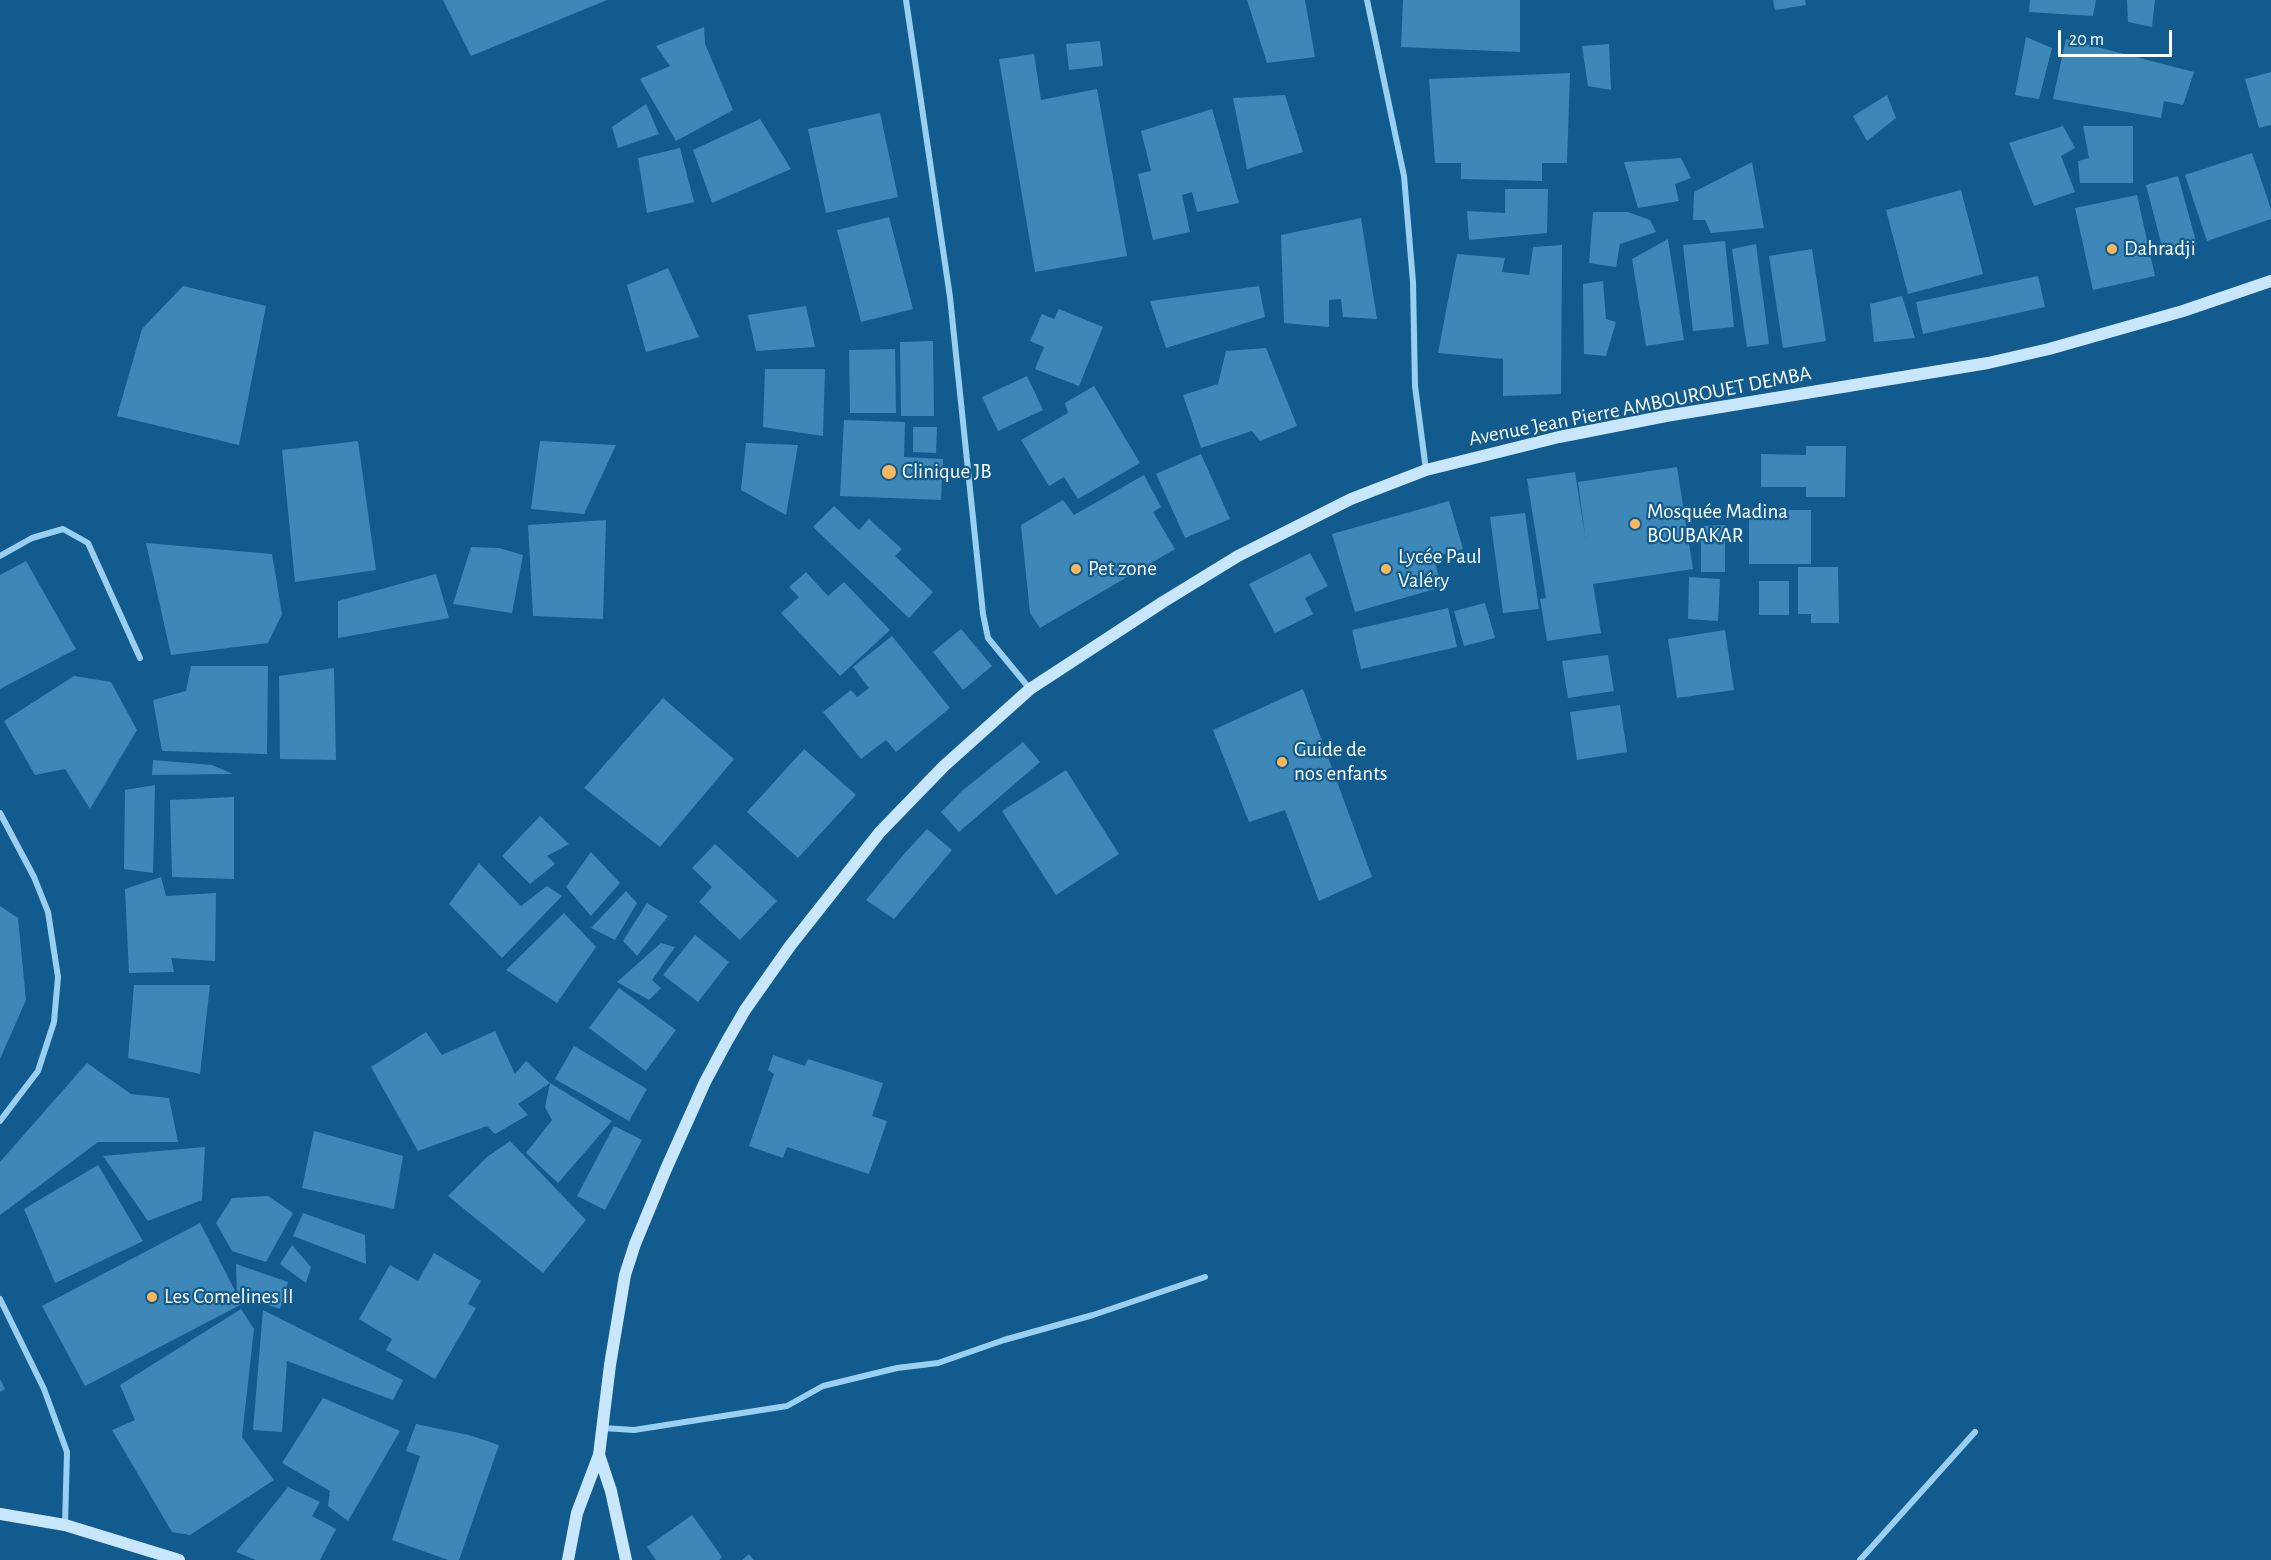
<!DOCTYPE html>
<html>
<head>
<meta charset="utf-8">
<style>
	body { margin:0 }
	#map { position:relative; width:2271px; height:1560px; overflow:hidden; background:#115b8f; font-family:"Alegreya Sans",sans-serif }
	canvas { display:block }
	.scale { position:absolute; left:2058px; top:30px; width:114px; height:27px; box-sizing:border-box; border:3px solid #fff; border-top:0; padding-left:8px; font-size:18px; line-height:21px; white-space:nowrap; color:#fff; -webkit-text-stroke:4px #115b8f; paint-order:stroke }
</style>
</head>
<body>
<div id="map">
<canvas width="2271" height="1560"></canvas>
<div class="scale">20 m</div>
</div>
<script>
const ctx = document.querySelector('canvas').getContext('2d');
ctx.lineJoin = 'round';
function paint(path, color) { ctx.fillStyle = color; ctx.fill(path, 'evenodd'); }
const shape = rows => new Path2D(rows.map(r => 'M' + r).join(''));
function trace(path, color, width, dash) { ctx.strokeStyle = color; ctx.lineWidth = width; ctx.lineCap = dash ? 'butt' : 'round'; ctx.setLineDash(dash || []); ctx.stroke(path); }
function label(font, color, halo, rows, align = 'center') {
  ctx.font = font + ' "Alegreya Sans",sans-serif'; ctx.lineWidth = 4.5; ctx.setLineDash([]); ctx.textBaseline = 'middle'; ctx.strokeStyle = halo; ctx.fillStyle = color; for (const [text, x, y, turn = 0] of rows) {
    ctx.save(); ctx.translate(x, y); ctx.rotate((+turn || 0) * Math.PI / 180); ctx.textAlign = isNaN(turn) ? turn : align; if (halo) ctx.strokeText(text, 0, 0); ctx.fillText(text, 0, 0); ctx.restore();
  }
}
const building = shape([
	[443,0,607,0,471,56],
	[1247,0,1305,0,1315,57,1267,63],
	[1403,0,1520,0,1520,52,1401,47],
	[1773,0,1805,0,1806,5,1775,10],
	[2030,0,2096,0,2093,16,2029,12],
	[2127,0,2155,0,2152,27,2128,22],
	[704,27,705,44,733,110,676,141,640,79,670,66,656,46],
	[2026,37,2052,48,2039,99,2015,95],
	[2066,39,2194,72,2183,105,2164,101,2161,118,2053,99],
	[1100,41,1103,66,1069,70,1066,44],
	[1609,44,1611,90,1588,86,1582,46],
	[1034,54,1041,100,1097,89,1127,256,1035,272,999,59],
	[2271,72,2271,125,2259,128,2245,79],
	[1570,73,1567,163,1542,163,1542,181,1461,179,1461,163,1435,163,1429,79],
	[1285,95,1303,152,1247,169,1233,98],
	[1887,95,1896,118,1867,141,1853,116],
	[646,104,659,134,618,148,612,127],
	[1212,109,1239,203,1197,212,1192,192,1182,195,1190,232,1153,240,1138,174,1151,171,1141,131],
	[880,113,898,197,826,213,808,129],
	[760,119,791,169,712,203,693,150],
	[2063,126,2075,148,2061,156,2075,192,2034,206,2009,143],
	[2083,126,2133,126,2133,183,2080,183,2078,161,2089,158],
	[680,148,694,202,647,213,638,158],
	[2252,153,2271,209,2271,219,2207,241,2185,175],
	[1681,158,1691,178,1675,184,1679,201,1638,208,1624,162],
	[1752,162,1764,228,1711,233,1705,220,1693,220,1694,192],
	[2178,176,2197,245,2164,254,2146,185],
	[1505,189,1548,189,1547,233,1469,240,1467,211,1505,213],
	[1961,190,1983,274,1908,294,1886,210],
	[2137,195,2155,276,2093,290,2075,208],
	[1593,212,1628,212,1650,220,1656,232,1620,244,1616,267,1589,263],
	[889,217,913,309,861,322,837,230],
	[1361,218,1377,319,1343,317,1341,299,1329,300,1329,327,1284,323,1281,235],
	[1668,239,1684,340,1646,346,1632,259],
	[1725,241,1734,327,1693,331,1683,245],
	[1756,244,1769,344,1747,347,1732,249],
	[1562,245,1561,394,1503,396,1503,359,1438,353,1457,254,1505,258,1502,272,1529,275,1533,247],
	[1812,249,1826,341,1783,348,1769,256],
	[668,268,699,337,646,352,627,285],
	[2038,276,2045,307,1923,334,1916,302],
	[1603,281,1606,319,1616,322,1606,356,1584,354,1583,284],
	[183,286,266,306,239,445,117,416,142,329],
	[1259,286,1265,317,1166,348,1150,301],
	[1902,296,1915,338,1874,342,1870,304],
	[806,306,815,347,756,351,748,315],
	[1059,309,1103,327,1079,386,1035,369,1044,347,1030,341,1042,314,1054,319],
	[933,341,934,416,901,416,900,342],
	[1266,348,1297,426,1260,441,1252,431,1201,448,1183,395,1218,384,1226,351],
	[895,349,896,413,850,413,849,350],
	[765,369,825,369,823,436,763,427],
	[1027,376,1043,410,998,431,982,397],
	[1094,386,1140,463,1078,499,1064,477,1049,486,1021,440,1068,413,1065,403],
	[844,420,905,422,904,457,943,459,941,500,840,496],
	[913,427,937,427,936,453,913,452],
	[358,441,376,570,295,582,282,450],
	[540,441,616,445,584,514,531,509],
	[746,443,798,445,786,515,741,490],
	[1806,446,1846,446,1845,497,1806,497,1806,487,1761,487,1761,454,1806,455],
	[1201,454,1230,519,1185,538,1156,474],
	[1677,467,1693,569,1593,584,1601,633,1547,641,1540,599,1546,598,1527,479,1575,472,1586,542,1578,482],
	[1144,475,1161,507,1153,512,1175,549,1040,628,1030,613,1021,525,1063,500,1074,515],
	[1449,501,1463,549,1433,557,1442,587,1355,612,1332,534],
	[834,506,859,530,869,519,902,549,895,556,933,592,909,618,813,527],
	[1749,510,1811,510,1811,564,1749,564],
	[1525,513,1539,609,1503,613,1490,517],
	[606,520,603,619,533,616,528,525],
	[1725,525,1725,572,1701,572,1701,526],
	[146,543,272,554,282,614,268,643,171,655],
	[471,547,499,548,523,555,512,613,453,604],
	[1310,553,1328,586,1305,598,1313,614,1275,633,1249,584],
	[26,561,76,649,0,689,0,575],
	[1798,567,1838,567,1839,623,1811,623,1811,614,1798,614],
	[806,572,828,596,844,582,890,630,840,676,781,613,799,597,789,587],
	[436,574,449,618,338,638,338,601],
	[1689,577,1720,579,1718,621,1688,619],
	[1759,581,1789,581,1789,615,1759,615],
	[1485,603,1495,638,1464,646,1454,611],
	[1448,608,1457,647,1361,669,1352,630],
	[961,629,992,666,963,690,933,652],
	[1725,630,1734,690,1677,698,1668,639],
	[892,636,950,708,896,752,886,740,861,759,823,712,851,690,857,697,869,688,853,667],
	[1608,655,1614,691,1568,698,1562,661],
	[191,666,268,666,267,754,162,751,153,700,186,691],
	[334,668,336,760,280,759,279,676],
	[74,676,111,682,137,730,90,809,65,769,35,775,4,721],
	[1303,689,1372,877,1319,901,1285,810,1249,822,1213,730],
	[663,698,734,759,660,847,584,788],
	[1620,705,1627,752,1577,760,1570,712],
	[1023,742,1040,762,959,832,941,812,963,790],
	[804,749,856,795,798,858,747,812],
	[153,760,212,765,233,774,152,775],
	[1066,770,1119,854,1056,895,1002,811],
	[155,785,153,873,124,869,125,790],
	[234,797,234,879,172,877,170,800],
	[540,816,569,844,547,856,555,864,530,884,502,856],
	[927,829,952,850,894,919,866,900,904,854],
	[715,844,777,901,740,940,699,902,712,887,692,868],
	[591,852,620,883,591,916,566,887],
	[479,863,521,906,547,886,562,896,502,958,449,904],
	[161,877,166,896,216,893,215,961,171,958,174,972,129,973,125,889],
	[626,891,637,903,615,940,591,928],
	[647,903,668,916,637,956,623,941],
	[0,906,18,918,26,1000,0,1059],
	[564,913,596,947,557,1003,506,970],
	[695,935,729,962,698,1002,663,975],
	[661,943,675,947,652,980,661,988,649,1000,617,982],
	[134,985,210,985,200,1074,128,1058],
	[619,988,676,1030,646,1071,589,1028],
	[495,1031,515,1074,526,1061,550,1083,612,1121,558,1183,526,1153,552,1120,545,1107,550,1083,518,1104,528,1115,495,1134,487,1126,418,1151,371,1067,426,1032,442,1055],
	[574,1046,647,1089,629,1121,555,1079],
	[773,1055,805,1066,808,1059,883,1083,872,1116,887,1121,869,1174,787,1147,783,1158,749,1146,774,1074,768,1070],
	[87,1063,131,1094,169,1098,178,1142,98,1142,0,1215,0,1162],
	[614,1126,642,1140,605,1210,577,1196],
	[314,1131,403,1156,394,1209,302,1188],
	[510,1141,586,1220,543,1273,448,1196,487,1157],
	[205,1147,202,1200,148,1221,103,1156],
	[98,1165,143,1241,55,1283,24,1209],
	[268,1196,293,1213,266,1262,232,1251,216,1223,232,1198],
	[303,1213,365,1235,366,1264,293,1236],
	[200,1223,242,1304,85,1386,42,1306],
	[292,1245,311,1267,306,1283,280,1264],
	[434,1253,481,1281,468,1304,476,1308,435,1379,386,1350,392,1339,359,1319,390,1265,418,1281],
	[236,1264,288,1282,280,1309,237,1294],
	[241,1309,254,1329,242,1437,274,1480,190,1535,172,1532,112,1430,135,1420,120,1385],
	[263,1310,403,1380,393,1400,287,1361,282,1432,253,1430],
	[0,1379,5,1389,0,1392],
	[323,1398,400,1431,348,1521,328,1506,330,1491,282,1463],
	[416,1424,469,1435,499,1445,459,1560,448,1560,392,1540,420,1456,406,1451],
	[288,1487,320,1502,312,1516,336,1529,320,1560,256,1560,236,1552],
	[692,1515,722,1557,719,1560,656,1560,647,1547],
	[749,1554,754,1560,742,1560]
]);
const minor = shape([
	[906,0,950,297,983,614,988,638,1030,689],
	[1367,0,1404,176,1413,282,1415,386,1426,470],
	[0,556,32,538,63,529,88,543,140,658],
	[0,813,34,877,48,912,58,977,54,1022,38,1071,0,1121],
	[0,1299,44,1389,67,1452,65,1525],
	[603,1428,634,1430,787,1406,823,1386,897,1368,938,1363,1004,1340,1093,1315,1205,1277],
	[1860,1560,1975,1432]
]);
const secondary = shape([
	[599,1455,611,1491,626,1560],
	[0,1514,65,1525,179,1560],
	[568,1560,577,1513,599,1455,610,1365,625,1275,635,1244,666,1169,705,1082,727,1041,745,1010,790,946,880,832,944,766,1030,689,1163,602,1238,556,1351,499,1426,470,1559,437,1666,416,1988,363,2049,349,2183,311,2271,281]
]);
const markers = [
	[2112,249,6,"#ffb75b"],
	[889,472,8,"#ffb75b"],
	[1635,524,6,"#ffb75b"],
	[1076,569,6,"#ffb75b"],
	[1386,569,6,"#ffb75b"],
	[1282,762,6,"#ffb75b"],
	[152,1297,6,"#ffb75b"]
];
const poiNames = [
	["Dahradji",2124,249],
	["Clinique JB",902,472],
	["Mosquée Madina",1647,512],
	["BOUBAKAR",1647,536],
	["Lycée Paul",1398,557],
	["Valéry",1398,581],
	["Pet zone",1088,569],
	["Guide de",1294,750],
	["nos enfants",1294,774],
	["Les Comelines II",164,1297]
];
const streetNames = [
	["Avenue Jean Pierre AMBOUROUET DEMBA",1640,406,-11]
];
paint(building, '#3e87b9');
trace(minor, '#9acff2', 6);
trace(secondary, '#c9e7fc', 12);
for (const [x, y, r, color] of markers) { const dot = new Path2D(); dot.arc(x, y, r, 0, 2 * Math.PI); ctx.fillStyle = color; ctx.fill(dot); trace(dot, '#115b8f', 2); }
label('21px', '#fff', '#115b8f', poiNames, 'left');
label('21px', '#fff', '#115b8f', streetNames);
</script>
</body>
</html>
